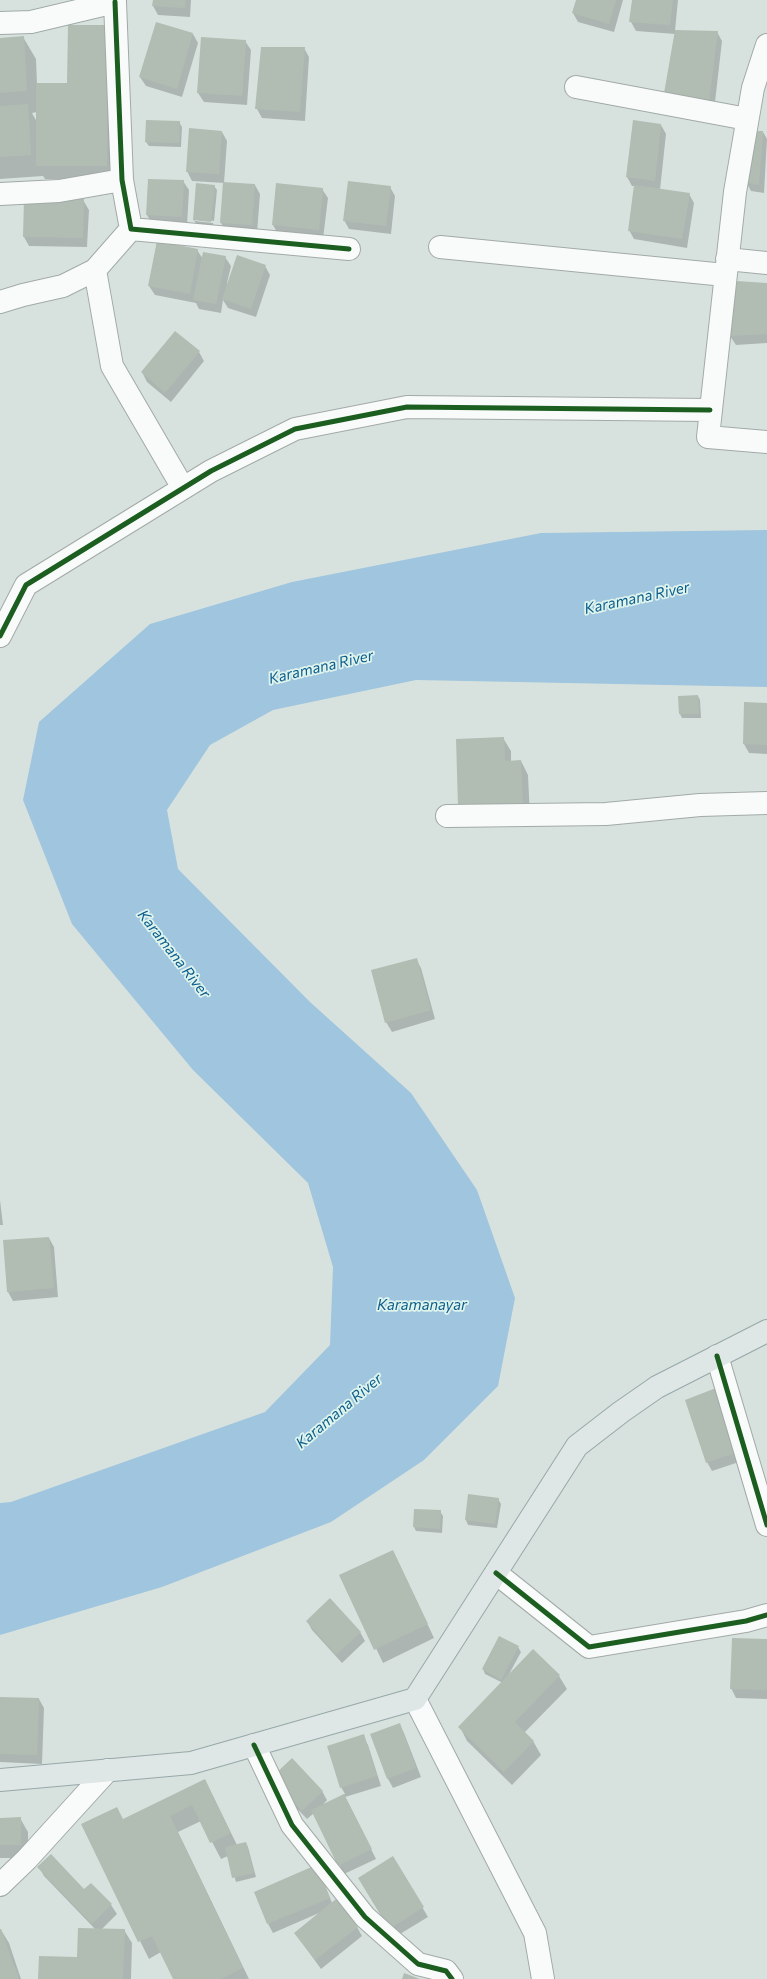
<!DOCTYPE html>
<html>
<head>
<meta charset="utf-8">
<style>
	body { margin:0 }
	canvas { display:block; background:#d7e2de }
</style>
</head>
<body>
<canvas width="767" height="1979"></canvas>
<script>
const ctx = document.querySelector('canvas').getContext('2d');
ctx.lineJoin = 'round';
function paint(path, color) { ctx.fillStyle = color; ctx.fill(path, 'evenodd'); }
const shape = rows => new Path2D(rows.map(r => 'M' + r).join(''));
function trace(path, color, width, dash) { ctx.strokeStyle = color; ctx.lineWidth = width; ctx.lineCap = dash ? 'butt' : 'round'; ctx.setLineDash(dash || []); ctx.stroke(path); }
function label(font, color, halo, rows, align = 'center') {
  ctx.font = font + ' Commissioner,sans-serif'; ctx.lineWidth = 3.5; ctx.setLineDash([]); ctx.textBaseline = 'middle'; ctx.strokeStyle = halo; ctx.fillStyle = color; for (const [text, x, y, turn = 0] of rows) {
    ctx.save(); ctx.translate(x, y); ctx.rotate((+turn || 0) * Math.PI / 180); ctx.textAlign = isNaN(turn) ? turn : align; if (halo) ctx.strokeText(text, 0, 0); ctx.fillText(text, 0, 0); ctx.restore();
  }
}
const water = shape([
	[767,530,767,687,416,680,273,710,210,745,167,810,178,869,310,1002,411,1093,477,1190,515,1298,498,1386,424,1460,331,1522,162,1587,0,1635,0,1503,11,1502,265,1412,330,1345,333,1267,308,1183,193,1070,72,924,23,800,39,722,150,624,292,582,541,533]
]);
const shadow = shape([
	[154,0,191,0,190,17,158,15,153,6],
	[577,0,623,0,614,32,578,22,573,13],
	[633,0,678,0,675,31,717,32,722,41,714,111,675,34,636,31,631,22],
	[107,26,114,179,45,179,43,176,0,179,0,39,23,37,36,59,37,84,68,84],
	[37,112,37,122,32,113],
	[193,34,198,43,182,97,146,86,140,77],
	[245,41,251,50,247,105,204,102,198,93],
	[262,48,304,48,309,57,305,121,262,118,257,109],
	[179,122,182,127,181,147,149,146,146,142],
	[661,125,666,134,660,190,689,194,694,203,687,248,634,239,629,230,635,186,632,186,627,177],
	[222,132,227,141,224,183,192,181,187,171],
	[763,132,767,139,764,193,751,191,746,182],
	[183,181,189,190,187,226,152,224,147,215],
	[255,185,260,194,257,234,227,232,221,223],
	[214,186,217,190,214,221,195,219,195,221,213,223,213,226,196,224,194,220],
	[390,187,395,196,391,234,349,229,344,220],
	[322,189,328,198,323,239,278,234,273,225],
	[83,200,89,210,87,247,29,246,24,237],
	[157,242,197,250,203,259,225,257,231,266,227,283,228,284,265,266,270,275,256,317,228,308,223,300,221,313,199,309,196,303,155,295,149,286],
	[767,284,767,343,736,345,730,336],
	[199,352,204,361,171,402,147,382,142,372],
	[698,696,700,700,701,718,682,718,680,714,679,697],
	[745,703,767,704,767,754,749,753,744,744],
	[503,738,511,751,511,762,521,761,528,775,530,817,467,819],
	[416,959,421,968,435,1019,392,1032,386,1022],
	[0,1200,3,1225,0,1225],
	[49,1238,54,1247,58,1297,13,1301,8,1292],
	[686,1400,742,1461,712,1471,707,1462],
	[469,1495,498,1499,501,1504,497,1528,468,1525,466,1520],
	[440,1511,443,1516,442,1533,416,1531,414,1527],
	[393,1551,434,1638,383,1663,341,1575],
	[307,1621,360,1632,365,1641,342,1663,312,1630],
	[767,1640,767,1699,736,1698,731,1688],
	[518,1647,521,1652,507,1678,559,1676,567,1689,524,1733,533,1741,541,1755,512,1785,467,1741,460,1727,503,1683,485,1674,483,1669],
	[0,1698,39,1699,44,1708,42,1764,0,1762],
	[399,1724,404,1733,421,1777,393,1788,388,1779],
	[363,1736,368,1745,381,1786,345,1797,376,1859,344,1874,314,1813,307,1819,277,1788,322,1791,327,1800,322,1806,345,1794,341,1787],
	[205,1780,237,1845,246,1843,248,1847,256,1877,236,1882,228,1856,221,1859,201,1821,178,1832,249,1979,174,1979,161,1952,149,1959,82,1825,123,1820],
	[20,1818,28,1832,28,1858,0,1858,0,1819],
	[393,1858,428,1917,395,1937,359,1878],
	[39,1867,84,1890,91,1884,111,1905,117,1914,101,1930,124,1930,132,1943,131,1979,39,1979,78,1958,95,1929,44,1876],
	[321,1875,332,1903,357,1927,362,1936,321,1969,295,1933,319,1913,273,1933,268,1924],
	[1,1930,9,1943,21,1979,0,1979]
]);
const building = shape([
	[153,0,186,0,185,8,152,6],
	[576,0,616,0,609,24,572,13],
	[632,0,673,0,670,25,629,22],
	[156,22,193,33,177,89,139,77],
	[68,25,108,25,107,166,36,166,36,83,67,83],
	[675,30,718,31,709,102,663,99],
	[24,36,27,91,0,93,0,38],
	[201,37,246,40,242,96,197,93],
	[261,47,305,47,300,112,255,109],
	[28,104,31,155,0,157,0,106],
	[146,120,180,121,179,143,145,142],
	[633,120,661,124,655,181,626,177],
	[189,128,222,131,219,174,186,172],
	[753,131,763,131,759,185,745,182],
	[148,179,184,180,182,217,146,215],
	[348,181,391,186,386,226,343,221],
	[223,182,255,184,252,225,220,223],
	[196,183,215,185,211,222,193,220],
	[276,183,323,188,319,230,272,225],
	[634,185,690,193,682,239,628,231],
	[24,198,84,199,83,238,23,237],
	[157,241,198,249,190,294,148,286],
	[203,252,226,256,216,304,193,300],
	[237,255,266,265,251,309,222,299],
	[737,281,767,283,767,334,729,336],
	[175,331,200,351,165,393,141,372],
	[698,695,699,714,679,714,678,696],
	[744,702,767,703,767,745,743,744],
	[504,737,505,761,521,760,523,804,458,807,456,739],
	[417,958,431,1010,385,1023,371,970],
	[49,1237,54,1288,7,1292,3,1240],
	[716,1388,738,1452,706,1463,685,1400],
	[468,1494,499,1498,495,1524,465,1520],
	[414,1509,441,1510,440,1529,413,1527],
	[393,1550,428,1624,374,1650,339,1575],
	[330,1598,361,1632,336,1655,306,1621],
	[499,1636,519,1646,501,1680,482,1669],
	[732,1638,767,1639,767,1690,730,1689],
	[533,1649,560,1675,515,1722,534,1741,504,1772,458,1727],
	[0,1697,39,1698,37,1755,0,1754],
	[400,1723,416,1768,387,1779,370,1734],
	[364,1734,377,1776,340,1788,327,1746],
	[292,1758,323,1791,302,1811,271,1778],
	[205,1779,231,1833,210,1843,192,1805,170,1816,243,1968,221,1979,173,1979,152,1936,138,1942,81,1824,117,1807,123,1819],
	[344,1794,372,1849,338,1866,311,1810],
	[21,1817,21,1845,0,1845,0,1818],
	[246,1842,254,1873,232,1878,225,1847],
	[51,1854,84,1889,91,1883,112,1904,92,1924,37,1867],
	[393,1856,424,1907,389,1929,358,1878],
	[316,1865,330,1898,267,1924,254,1892],
	[336,1899,358,1927,315,1960,294,1933],
	[78,1928,125,1929,123,1979,38,1979,39,1956,77,1957],
	[0,1929,1,1929,19,1979,0,1979],
	[404,1973,420,1979,402,1979]
]);
const minor = shape([
	[115,2,122,180,131,229,349,249],
	[0,23,31,22,115,2,115,0],
	[767,45,753,88,735,192,708,437,767,442],
	[576,87,747,119],
	[0,194,59,191,122,180],
	[440,247,725,275],
	[727,259,767,263],
	[95,270,112,366,183,488],
	[0,302,23,295,63,286,95,270,131,229],
	[0,636,26,585,211,471,295,429,407,407,710,410],
	[447,816,606,814,700,805,767,803],
	[717,1356,767,1525],
	[496,1573,589,1647,746,1621,767,1615],
	[415,1699,535,1933,543,1979],
	[254,1745,292,1825,365,1917,418,1964,446,1971,452,1979],
	[0,1885,27,1859,108,1770]
]);
const major = shape([
	[0,1780,191,1763,415,1699,577,1446,621,1412,657,1387,767,1331]
]);
const cycleway = shape([
	[115,2,122,180,131,229,349,249],
	[0,636,26,585,211,471,295,429,407,407,710,410],
	[717,1356,767,1525],
	[496,1573,589,1647,746,1621,767,1615],
	[254,1745,292,1825,365,1917,418,1964,446,1971,452,1979]
]);
const waterNames = [
	["Karamana River",637,598,-12],
	["Karamana River",321,667,-13],
	["Karamana River",174,954,52],
	["Karamanayar",422,1305],
	["Karamana River",339,1411,-40]
];
paint(water, '#a0c5de');
paint(shadow, '#0003');
paint(building, '#b1bdb3');
trace(minor, '#a2aaa8', 24);
trace(major, '#97a8a8', 24);
trace(minor, '#f9fbfa', 22);
trace(major, '#dee6e6', 22);
trace(cycleway, '#1b5e20', 5);
label('italic 15px', '#0c5d8c', '#dff4ed', waterNames);
</script>
</body>
</html>
